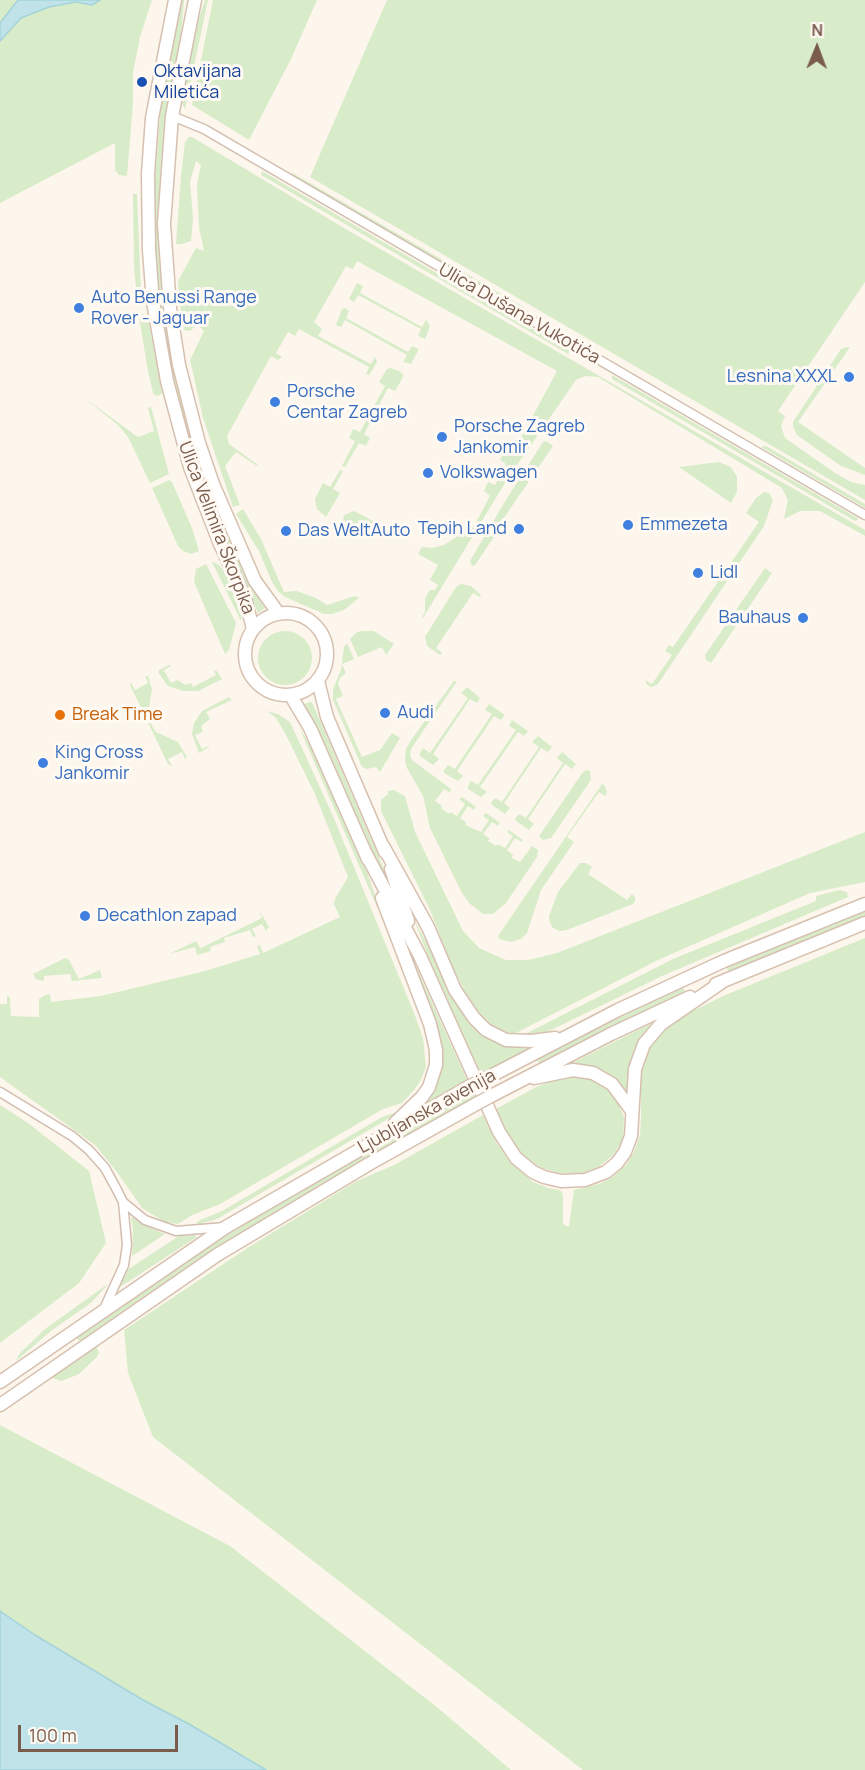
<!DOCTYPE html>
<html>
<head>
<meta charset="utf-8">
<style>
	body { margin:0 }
	#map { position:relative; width:865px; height:1770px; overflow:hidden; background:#fdf6ec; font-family:Manrope,sans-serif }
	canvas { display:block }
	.north { position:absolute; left:787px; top:18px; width:60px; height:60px; -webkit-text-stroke:4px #fffaf3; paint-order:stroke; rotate:1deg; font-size:16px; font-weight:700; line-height:24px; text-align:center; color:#7a5c4d }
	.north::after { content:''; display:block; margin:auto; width:21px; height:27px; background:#7a5c4d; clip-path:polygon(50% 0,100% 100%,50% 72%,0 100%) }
	.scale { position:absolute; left:18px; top:1725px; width:160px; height:27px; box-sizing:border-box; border:3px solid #7a5c4d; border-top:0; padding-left:8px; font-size:18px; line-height:21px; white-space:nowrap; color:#7a5c4d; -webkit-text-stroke:4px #fffaf3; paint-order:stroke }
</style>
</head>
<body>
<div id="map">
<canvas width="865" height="1770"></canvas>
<div class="north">N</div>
<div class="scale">100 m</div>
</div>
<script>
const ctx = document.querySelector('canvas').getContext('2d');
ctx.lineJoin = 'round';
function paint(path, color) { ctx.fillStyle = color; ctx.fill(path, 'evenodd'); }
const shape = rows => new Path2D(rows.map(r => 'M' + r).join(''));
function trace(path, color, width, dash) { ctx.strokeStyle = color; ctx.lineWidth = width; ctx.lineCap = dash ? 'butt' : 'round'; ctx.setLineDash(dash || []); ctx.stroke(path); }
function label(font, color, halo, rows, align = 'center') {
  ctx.font = font + ' Manrope,sans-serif'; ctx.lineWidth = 6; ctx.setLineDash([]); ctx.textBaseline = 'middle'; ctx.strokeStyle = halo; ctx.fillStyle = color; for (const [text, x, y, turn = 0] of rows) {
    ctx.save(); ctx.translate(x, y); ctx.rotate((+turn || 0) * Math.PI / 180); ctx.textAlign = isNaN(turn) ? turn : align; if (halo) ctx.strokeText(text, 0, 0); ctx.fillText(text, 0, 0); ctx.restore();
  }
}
const green = shape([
	[0,0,152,0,140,37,133,72,133,103,127,176,119,175,115,170,115,143,0,203],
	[181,0,184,0,181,37,164,124,159,193,159,253,166,325,178,385,191,438,217,512,214,513,193,457,168,363,160,309,155,254,154,194,160,115,168,60],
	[205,0,208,0,185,109,180,99,196,27],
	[213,0,317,0,291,59,249,140,192,105],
	[387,0,865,0,865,282,778,411,785,416,781,426,785,438,835,473,851,482,865,485,865,500,310,177],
	[189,137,192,137,344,228,865,530,865,536,820,511,800,511,784,519,788,500,782,488,598,377,585,376,576,380,508,478,423,618,422,617,425,612,425,598,430,590,435,590,438,585,430,580,438,565,418,554,422,547,432,548,444,545,455,538,466,524,473,528,490,496,484,491,488,482,495,485,506,464,500,460,508,445,515,449,557,371,357,261,353,269,346,266,314,322,322,329,318,336,371,364,375,357,377,362,369,375,366,374,369,367,299,329,295,336,288,332,276,353,282,357,278,360,271,356,227,436,229,444,258,465,257,466,236,452,225,466,240,505,233,507,203,418,190,360,204,331,197,325,190,331,184,330,181,312,178,281,196,248,204,251,199,228,197,185,201,165,196,161,190,182,193,218,191,241,182,244,176,244,181,176,185,142],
	[262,171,570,351,568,354,261,175],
	[291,172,527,309,503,299,306,185,295,177],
	[133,194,137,194,141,292,137,299,134,267],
	[357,283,363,286,360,293,422,327,426,320,430,326,425,339,418,336,421,329,358,295,354,302,349,299],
	[345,308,349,311,346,318,408,352,412,346,418,349,418,351,411,364,403,362,407,355,345,320,341,327,336,325,342,309],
	[143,314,148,318,161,386,162,393,160,395,156,396,153,393,147,366,139,316],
	[847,347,850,347,798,422,865,468,865,475,841,466,797,435,793,427,793,422,841,349],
	[391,368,401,372,403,375,402,379,395,391,388,388,364,434,370,438,366,446,359,443,345,467,342,466,355,441,349,438,353,429,360,432,385,386,379,382,387,369],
	[612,375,859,519,855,521,612,379],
	[83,397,138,437,154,431,148,408,151,407,169,474,150,483,128,437,118,425],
	[546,441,553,446,497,528,496,534,475,565,472,566,470,561,504,503,536,453,543,442],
	[766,446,865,504,865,508,761,447],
	[719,462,731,467,737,477,737,492,731,503,679,467],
	[340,470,343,471,333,489,340,493,326,517,317,509,315,499,323,483,330,487],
	[169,480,172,482,192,528,199,551,191,554,183,551,178,546,152,488],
	[764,492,769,493,773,500,764,526,658,684,652,687,647,685,645,680,652,684,672,655,665,651,669,645,673,647,759,522,746,513,756,498],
	[243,509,261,539,284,592,297,591,316,598,327,605,355,596,359,598,344,610,332,614,324,614,285,597,278,591,272,582,259,551,236,514],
	[354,511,375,522,368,536,343,522,344,515],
	[220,520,222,521,250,583,265,608,258,613,218,522],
	[212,562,218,564,229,576,242,614,241,621],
	[206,564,236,623,229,650,225,654,194,582,196,569],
	[765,568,772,573,711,663,706,660,705,655],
	[461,584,471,586,481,595,480,597,473,593,436,648,442,653,440,655,427,646,425,637,456,587],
	[363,631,374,631,394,644,386,655,382,647,358,657,350,639,357,632],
	'258 658a27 27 0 1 1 54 0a27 27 0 1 1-54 0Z',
	[347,643,354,659,342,664,346,673,340,678,338,684,343,696,336,699,362,757,380,750,392,733,400,738,380,772,376,767,367,769,362,767,333,700,333,689,341,670,344,647],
	[169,665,171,666,164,670,171,683,178,680,185,685,191,683,193,687,216,675,214,671,216,670,222,679,198,691,183,691,168,686,158,672,159,670],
	[145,676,148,676,152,689,148,714,152,726,156,732,178,742,187,757,185,759,182,752,168,759,172,766,168,764,130,685,131,683,135,690,148,683],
	[454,681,457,681,411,749,410,755,412,760,451,789,450,793,444,789,435,801,442,806,441,808,449,814,450,812,457,816,465,804,459,799,462,797,476,807,474,810,468,806,460,818,466,822,465,825,481,832,489,820,483,816,486,813,500,823,498,826,492,822,483,834,490,839,488,841,496,846,498,844,505,848,513,836,507,832,509,830,523,840,522,842,515,838,507,850,513,855,512,858,520,862,532,846,538,850,537,857,506,903,493,914,483,914,469,903,462,893,430,828,423,796,407,768,405,760,406,749,411,740],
	[467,687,480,698,477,703,470,699,433,754,439,759,433,765,420,756,420,753,423,748,430,753,468,698,461,693],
	[229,697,232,700,206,712,210,719,201,726,203,732,195,735,202,749,209,746,209,747,199,753,192,734,194,723,202,711],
	[310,702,312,702,394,892,390,894,324,747,303,707,304,704],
	[489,704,505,715,501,720,494,716,457,771,463,776,458,781,444,773,444,770,448,765,455,769,492,714,485,710],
	[267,711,278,714,290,722,333,816,414,1013,423,1038,426,1067,421,1080,414,1090,402,1103,383,1109,220,1204,192,1215,178,1224,165,1222,142,1208,117,1172,95,1145,0,1077,0,1004,7,1004,7,996,10,997,11,1016,39,1017,39,999,45,995,50,994,51,1002,101,996,205,971,260,954,257,946,260,945,263,953,340,917,334,904,335,899,348,877,315,794,285,733,276,718],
	[512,720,528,731,524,736,518,732,480,787,487,792,481,797,468,789,468,786,471,781,478,785,516,730,509,726],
	[299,727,315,754,367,872,380,909,377,907],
	[538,736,552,747,548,752,541,748,504,803,510,808,505,814,492,805,491,803,495,798,502,802,539,747,532,742],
	[562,752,576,764,572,769,565,764,528,819,534,824,529,830,516,821,515,819,519,814,526,818,563,763,557,758],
	[586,770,590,771,591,780,551,838,543,840,539,836,583,772],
	[602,784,605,786,607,792,605,796,599,792,567,837,574,842,541,890,527,933,521,939,511,942,499,939,498,936],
	[394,790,405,796,415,832,463,931,479,948,506,960,528,960,557,953,865,832,865,882,810,893,658,960,516,1033,512,1034,496,1028,482,1017,464,990,451,963,430,910,381,811,381,800,388,794,388,791],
	[580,863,586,863,592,867,588,874,627,900,632,894,635,897,635,901,633,904,567,930,560,931,553,928,550,923,549,916,558,892],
	[839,890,847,892,848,897,662,976,547,1032,535,1036,519,1037,673,959,816,901,816,896],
	[259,910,269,927,266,931,262,924,252,929,256,936,253,937,250,930,224,938,225,942,210,947,211,951,197,955,195,947,169,954,196,941,200,948,203,947,262,918],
	[865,910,865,917,729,972,726,967],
	[413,917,458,1004,468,1018,532,1048,480,1073,428,956],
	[395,920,467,1080,423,1106,439,1076],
	[865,938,865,1770,583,1770,153,1437,128,1373,124,1330,249,1247,355,1182,396,1164,483,1115,496,1142,511,1163,533,1182,548,1188,560,1190,563,1194,563,1224,569,1227,574,1190,599,1184,611,1178,626,1165,634,1152,640,1135,641,1118,641,1068,647,1051,658,1035,689,1013,723,996],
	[65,958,69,960,79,979,100,970,102,978,72,981,70,974,44,976,44,981,36,979,33,974],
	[683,987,686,993,541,1063,537,1061,538,1058,543,1055],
	[654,1022,645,1031,634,1050,630,1066,629,1094,620,1083,607,1073,589,1066,570,1064],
	[579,1076,593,1079,606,1087,615,1096,624,1117,623,1141,612,1156,600,1166,582,1173,560,1173,541,1168,521,1154,506,1130,496,1109,536,1087,559,1078],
	[487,1084,490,1086,489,1091,83,1340,80,1341,77,1339,77,1335,136,1294,276,1204],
	[0,1105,28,1123,89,1171,106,1243,79,1283,0,1343],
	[403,1110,217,1219,196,1225,198,1221,222,1211,382,1117],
	[134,1217,146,1226,165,1234,132,1256,133,1229,131,1218],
	[179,1236,195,1235,197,1237,120,1287,127,1270],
	[109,1283,92,1302,51,1331,16,1361,19,1354,45,1329],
	[96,1347,99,1352,97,1357,79,1374,62,1381,52,1378],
	[0,1425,230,1546,438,1708,511,1770,266,1770,189,1724,143,1700,35,1635,0,1611]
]);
const water = shape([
	[18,0,100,0,92,5,76,2,49,7,21,18,0,41,0,23,18,0],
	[0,1611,35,1635,143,1700,189,1724,266,1770,0,1770,0,1611]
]);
const street = shape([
	[172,116,204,129,865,515],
	[0,1092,72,1136,89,1150,105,1168,117,1190,123,1202,127,1245,124,1265,104,1309],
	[123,1202,145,1220,176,1231,225,1227]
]);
const secondary = shape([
	[175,0,152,118,148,174,149,250,153,302,167,381,190,467,220,544,245,598,253,629],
	[195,0,172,116,164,224,170,308,179,365,199,443,213,484,255,581,279,614],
	'245 654a41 41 0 1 1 82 0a41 41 0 1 1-82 0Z',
	[318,681,327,717,385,852],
	[291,696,310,728,368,859],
	[383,846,428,927,455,990,474,1018,486,1030,506,1040,531,1041,555,1038],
	[365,852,420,956,499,1132,516,1158,533,1172,544,1177,561,1181,585,1180,606,1172,617,1163,625,1152,631,1136,635,1069,644,1044,661,1024,722,982],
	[391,869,408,921],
	[382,898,430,1024,436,1050,436,1065,429,1087,422,1097,395,1123],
	[716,984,865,923],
	[534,1078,573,1070,593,1073,612,1084,632,1111],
	[483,1080,618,1010,724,961,865,904],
	[491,1096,611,1034,690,997],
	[0,1382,226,1227,470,1086],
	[0,1405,217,1255,369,1164,478,1103]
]);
const secondaryBridge = shape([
	[470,1086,483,1080],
	[478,1103,491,1096]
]);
const markers = [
	[142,82,6,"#1a4fb4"],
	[79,308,6,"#3f7fe0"],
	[849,377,6,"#3f7fe0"],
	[275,402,6,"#3f7fe0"],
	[442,437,6,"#3f7fe0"],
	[428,473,6,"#3f7fe0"],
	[628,525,6,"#3f7fe0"],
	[519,529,6,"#3f7fe0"],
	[286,531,6,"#3f7fe0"],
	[698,573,6,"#3f7fe0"],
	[803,618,6,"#3f7fe0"],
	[385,713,6,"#3f7fe0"],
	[60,715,6,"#e8710a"],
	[43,763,6,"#3f7fe0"],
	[85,916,6,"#3f7fe0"]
];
const transitNames = [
	["Oktavijana",154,72],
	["Miletića",154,93]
];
const shopNames = [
	["Auto Benussi Range",91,298],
	["Rover - Jaguar",91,319],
	["Lesnina XXXL",837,377,"right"],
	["Porsche",287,392],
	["Centar Zagreb",287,413],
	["Porsche Zagreb",454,427],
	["Jankomir",454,448],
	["Volkswagen",440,473],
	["Emmezeta",640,525],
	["Tepih Land",507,529,"right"],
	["Das WeltAuto",298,531],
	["Lidl",710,573],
	["Bauhaus",791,618,"right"],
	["Audi",397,713],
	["King Cross",55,753],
	["Jankomir",55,774],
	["Decathlon zapad",97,916]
];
const streetNames = [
	["Ulica Dušana Vukotića",519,314,30],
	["Ulica Velimira Škorpika",216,528,69],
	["Ljubljanska avenija",427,1112,-29]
];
const foodNames = [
	["Break Time",72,715]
];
paint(green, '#d8ecc9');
paint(water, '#bfe3e8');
trace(water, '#a5d3da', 1.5);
trace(street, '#d1beb0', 11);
trace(secondary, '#d6c0b0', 15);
trace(street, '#fff', 8);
trace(secondary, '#fff', 12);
trace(secondaryBridge, '#d6c0b0', 15, []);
trace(secondaryBridge, '#fff', 12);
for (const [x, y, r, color] of markers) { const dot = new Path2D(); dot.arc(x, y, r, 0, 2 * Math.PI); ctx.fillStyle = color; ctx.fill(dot); trace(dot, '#fffaf3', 2); }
label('18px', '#164399', '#fffaf3', transitNames, 'left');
label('18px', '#366cbe', '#fffaf3', shopNames, 'left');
label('18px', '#7a5c4d', '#fffaf3', streetNames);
label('18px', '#c56008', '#fffaf3', foodNames, 'left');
</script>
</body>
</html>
